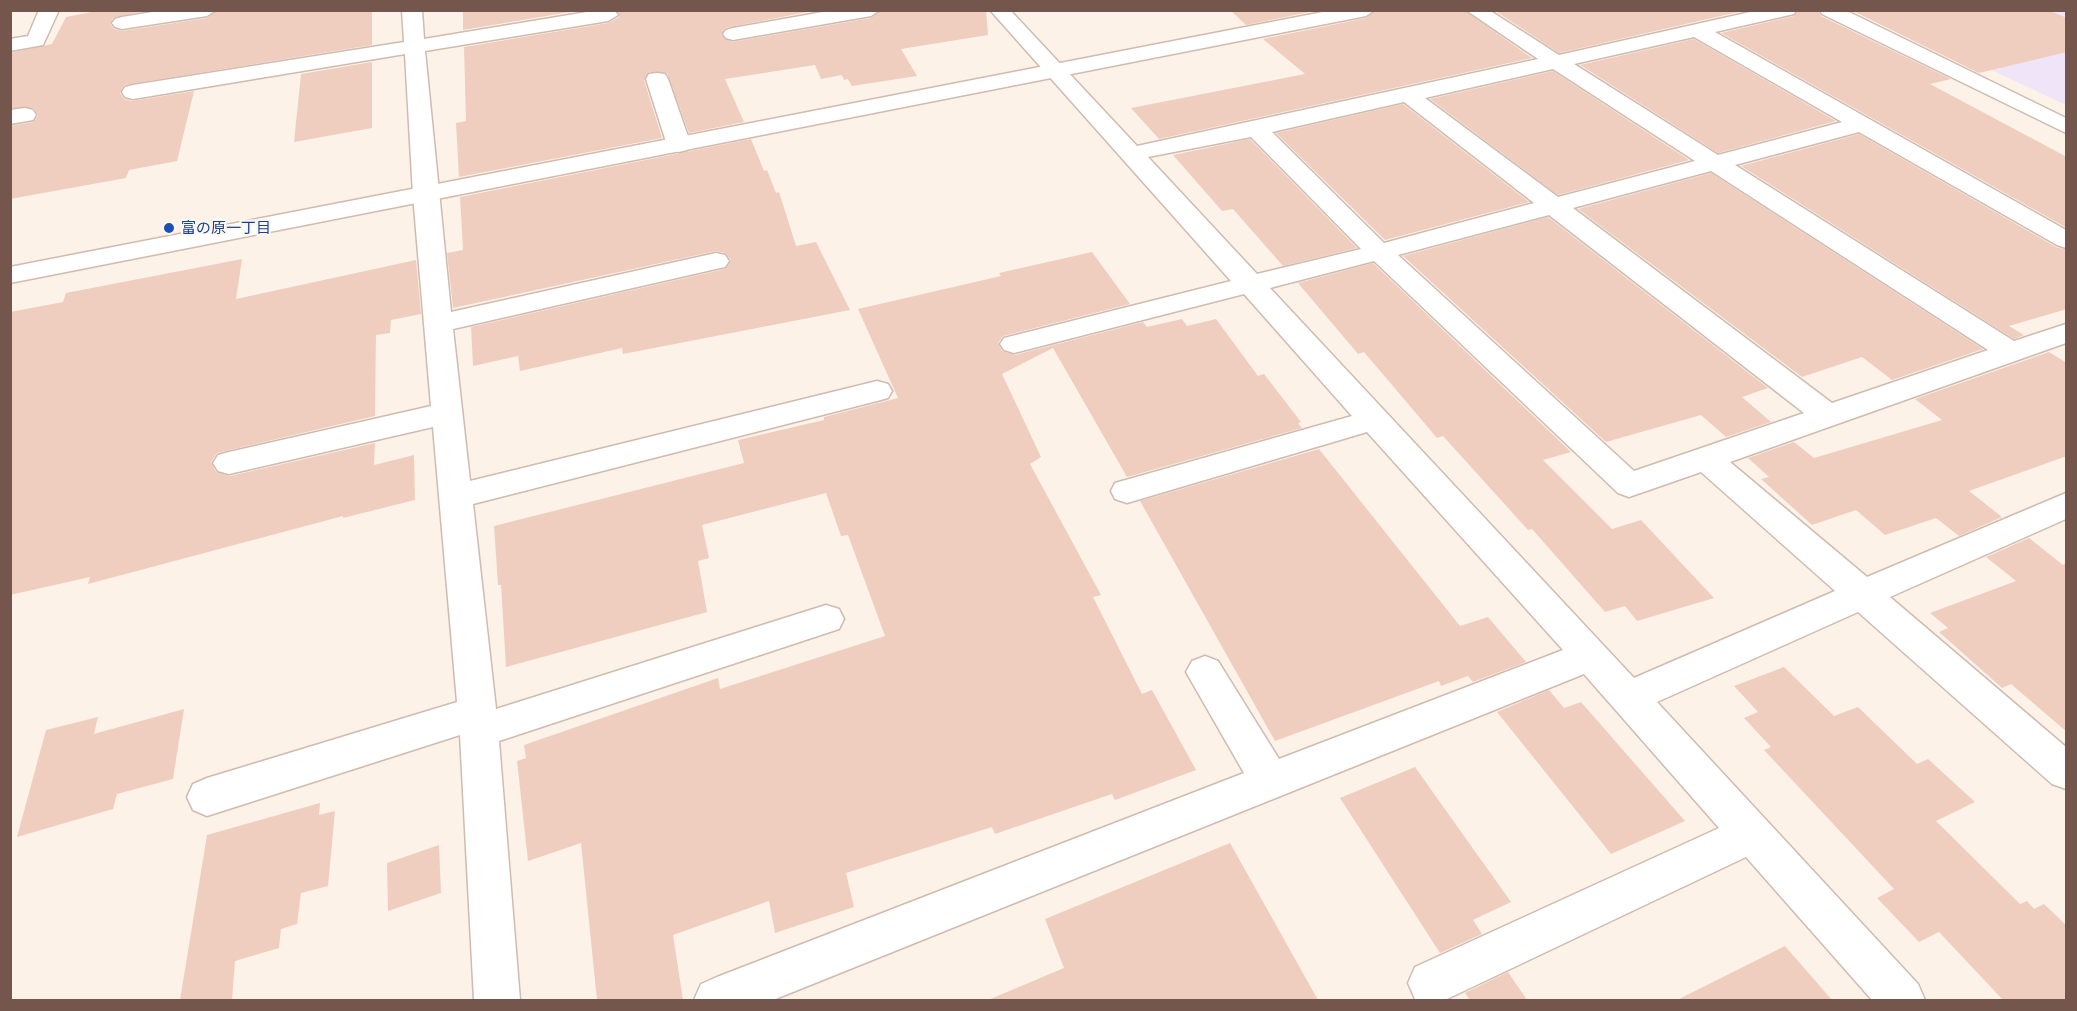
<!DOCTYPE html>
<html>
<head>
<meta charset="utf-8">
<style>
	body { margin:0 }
	#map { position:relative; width:2077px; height:1011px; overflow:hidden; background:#fcf2e7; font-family:"Public Sans",sans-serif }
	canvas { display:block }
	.frame { position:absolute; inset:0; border:12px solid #75564c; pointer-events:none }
</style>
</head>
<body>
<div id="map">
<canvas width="2077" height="1011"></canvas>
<div class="frame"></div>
</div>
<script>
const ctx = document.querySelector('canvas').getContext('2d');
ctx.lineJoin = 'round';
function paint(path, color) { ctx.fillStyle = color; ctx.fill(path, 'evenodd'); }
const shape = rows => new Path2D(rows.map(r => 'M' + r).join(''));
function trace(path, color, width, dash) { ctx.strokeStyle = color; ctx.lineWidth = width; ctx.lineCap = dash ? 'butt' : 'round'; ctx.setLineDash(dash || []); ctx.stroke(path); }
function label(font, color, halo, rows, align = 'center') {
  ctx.font = font + ' "Public Sans","Noto Sans JP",sans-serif'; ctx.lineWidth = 4.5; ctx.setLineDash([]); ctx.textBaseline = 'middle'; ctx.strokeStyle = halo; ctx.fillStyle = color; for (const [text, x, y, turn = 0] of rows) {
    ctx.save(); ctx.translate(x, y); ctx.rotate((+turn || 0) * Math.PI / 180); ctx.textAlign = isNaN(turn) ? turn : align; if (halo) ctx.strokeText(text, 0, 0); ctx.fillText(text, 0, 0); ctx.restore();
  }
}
const education = shape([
	[1866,11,2066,11,2066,105]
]);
const building = shape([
	[101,10,148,10,113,18,110,24,114,29,122,31,207,18,218,10,372,10,372,45,124,85,120,93,124,99,132,101,194,91,177,161,129,170,126,178,10,199,10,126,33,122,38,116,34,108,10,108,10,53,52,44,66,17],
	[463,10,582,10,463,30],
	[617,10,818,10,725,28,721,35,732,42,871,18,882,10,986,10,988,35,901,49,917,76,852,86,848,79,844,80,842,75,821,79,815,65,725,79,744,122,689,133,667,73,649,72,644,80,662,138,459,177,456,123,466,121,464,47,608,23,619,17],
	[1230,10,1319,10,1246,25],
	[1377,10,1464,10,1532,58,1159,139,1131,108,1305,74,1263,39,1366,18],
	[1494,10,1747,10,1559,53],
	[1798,10,1818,10,1821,16,1951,79,1930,84,2067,157,2067,228,1721,33,1794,16],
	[1851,10,2048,10,2067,18,2067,52,1979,73],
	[1694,39,1836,121,1718,153,1580,65],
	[372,62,372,128,294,142,301,74],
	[1553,71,1689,160,1558,195,1430,99],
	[1403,104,1529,202,1385,240,1276,133],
	[1859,134,2056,247,2067,250,2067,309,2009,326,2024,335,2014,339,1741,166],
	[751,139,764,171,767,170,776,193,779,192,796,246,816,242,850,310,623,354,622,348,520,371,518,356,473,366,471,327,725,269,731,260,725,253,716,251,453,308,447,253,463,250,460,197],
	[1250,139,1357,248,1283,266,1233,209,1222,211,1173,155],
	[1711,173,1983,349,1892,380,1862,357,1802,377,1578,209],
	[1548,217,1768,388,1742,397,1771,422,1726,437,1701,415,1606,442,1403,256],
	[1092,252,1130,304,1003,336,998,343,1002,351,1015,355,1143,322,1147,327,1182,319,1187,326,1216,319,1258,376,1264,374,1301,422,1298,423,1302,428,1127,477,1053,348,1002,374,1041,457,1030,464,1101,595,1093,597,1142,694,1152,690,1196,770,1115,800,1112,794,995,834,992,827,846,873,854,907,775,933,769,901,673,935,683,1000,597,1000,581,843,528,861,517,761,526,758,524,745,718,678,720,689,885,636,848,535,841,536,826,493,702,525,709,558,698,561,707,612,506,667,501,585,498,585,494,526,744,463,738,440,824,420,824,417,898,398,858,309,1001,276,999,273],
	[242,259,236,299,416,260,421,314,391,320,390,333,376,335,375,416,217,453,211,462,216,472,230,476,375,443,374,465,414,455,415,500,343,518,343,516,88,584,90,577,10,595,10,312,63,302,66,293],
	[1373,263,1571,452,1543,460,1612,529,1641,520,1714,598,1637,621,1625,606,1605,612,1532,529,1528,530,1443,436,1437,438,1364,352,1358,354,1298,283],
	[2049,352,2067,363,2067,456,1969,491,2002,517,1959,536,1936,518,1885,535,1856,510,1812,525,1761,479,1769,477,1748,458,1794,442,1814,458,1942,420,1915,399],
	[1319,449,1460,626,1488,617,1526,662,1473,682,1468,676,1441,686,1439,681,1275,741,1140,501],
	[2029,538,2063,565,2067,563,2067,732,2011,684,2002,688,1939,632,1948,628,1930,613,2016,581,1986,557],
	[1784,667,1834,716,1858,707,1917,764,1928,759,1975,802,1936,821,2020,904,2027,901,2034,909,2044,904,2067,926,2067,1000,2003,1000,1939,932,1919,942,1877,898,1894,889,1764,750,1771,747,1744,718,1758,712,1734,686],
	[1549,690,1564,708,1581,702,1685,821,1611,854,1497,712],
	[184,709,173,779,117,794,113,809,17,837,46,730,98,717,94,734],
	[1415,767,1511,902,1473,920,1482,934,1440,953,1340,798],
	[320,803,319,815,335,811,328,886,301,893,297,924,281,929,279,948,235,961,232,1000,180,1000,207,835],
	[1230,843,1318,1000,988,1000,1064,968,1045,919],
	[439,845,441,893,388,911,387,863],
	[1785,946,1832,1000,1677,1000],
	[1508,972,1527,1000,1470,1000,1465,993]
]);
const street = shape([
	[39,10,59,10,43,45,10,51,10,39,28,36,39,10],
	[165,10,216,10,207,16,122,29,115,27,112,23,115,19,122,17,165,10],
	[402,10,422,10,424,39,599,10,614,10,618,15,608,21,425,51,451,312,716,253,725,255,729,261,725,267,716,269,453,329,470,481,877,381,888,384,892,391,888,398,877,401,473,504,496,709,826,605,839,609,844,619,839,629,499,741,520,1000,474,1000,460,735,207,816,193,810,187,797,193,784,207,778,457,702,433,427,229,474,218,471,213,463,218,455,229,452,431,406,413,195,405,54,133,99,125,97,122,92,125,87,133,85,404,42,402,10],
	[834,10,880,10,871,16,733,40,726,38,723,34,726,30,733,28,834,10],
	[990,10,1010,10,1137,146,1538,59,1466,10,1489,10,1559,55,1759,10,1796,10,1794,14,1715,32,2066,230,2066,248,2057,245,1859,132,1735,165,2014,341,2066,324,2066,343,1730,462,1867,577,2066,493,2066,519,1890,597,2066,747,2066,789,2052,784,1858,612,1657,702,1918,984,1925,1000,1872,1000,1746,857,1447,999,1415,999,1408,983,1415,967,1719,828,1584,674,773,1000,694,1000,701,984,717,977,1244,773,1186,672,1192,661,1205,656,1218,661,1279,759,1563,650,1367,432,1127,503,1115,499,1111,491,1115,483,1352,416,1244,294,1014,353,1004,350,1000,344,1004,338,1231,281,990,10],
	[1694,37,1842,122,1718,155,1574,64,1694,37],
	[1553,69,1695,161,1558,197,1425,98,1553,69],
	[1404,102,1534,203,1384,243,1272,132,1404,102],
	[1251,137,1361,249,1257,274,1148,157,1251,137],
	[1711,171,1988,350,1832,403,1573,208,1711,171],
	[1549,215,1804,413,1634,471,1398,255,1549,215],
	[1374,261,1618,493,1629,497,1701,472,1835,591,1634,678,1270,288,1374,261],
	[1820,10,1845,10,2066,118,2066,133,1822,14,1820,10],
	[657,73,665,74,668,79,691,145,687,150,679,152,671,150,667,145,646,79,649,74,657,73],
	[25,108,33,110,36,115,33,120,10,124,10,110,25,108]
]);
const secondary = shape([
	[1333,10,1375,10,1366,16,10,283,10,267,1333,10]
]);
const markers = [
	[169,228,6,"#1a4fb4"]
];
const farTransitnames = [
	["富の原一丁目",181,228]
];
paint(education, '#efe4f8');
paint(building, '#f0cebf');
trace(street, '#cfbbb0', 3);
trace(secondary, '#d2baae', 3);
paint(street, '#fff');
paint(secondary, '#fff');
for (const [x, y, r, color] of markers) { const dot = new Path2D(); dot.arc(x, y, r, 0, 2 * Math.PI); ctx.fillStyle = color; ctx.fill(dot); trace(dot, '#fef6ed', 2); }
label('15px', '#164399', '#fef6ed', farTransitnames, 'left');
</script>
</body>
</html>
